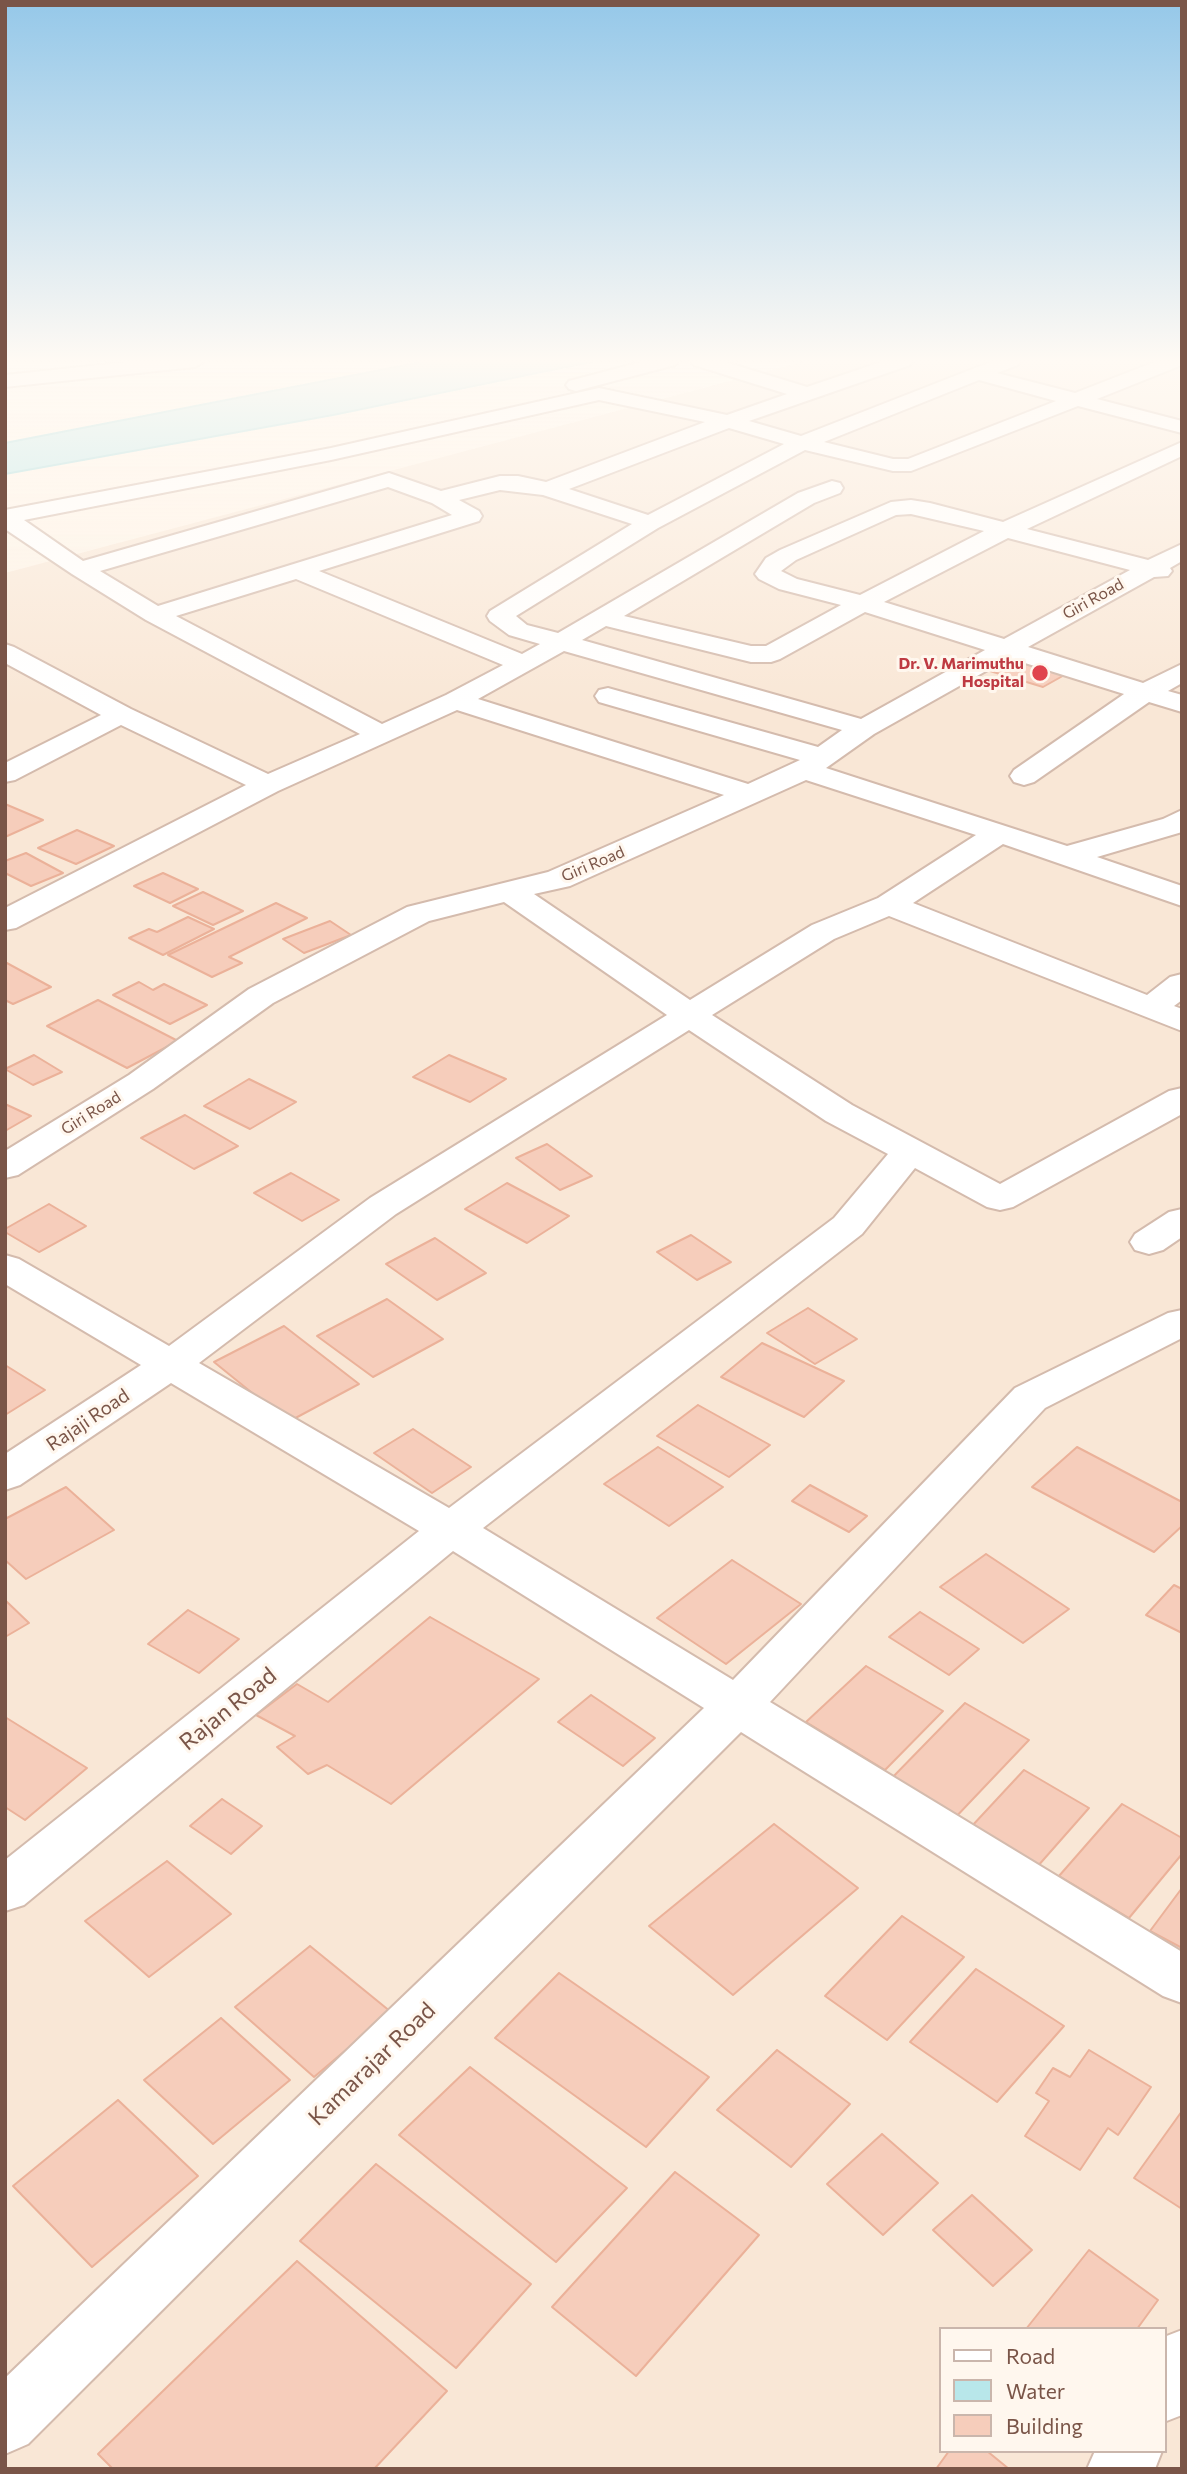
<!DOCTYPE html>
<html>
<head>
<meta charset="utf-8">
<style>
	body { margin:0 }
	#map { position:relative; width:1187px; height:2474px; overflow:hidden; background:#fef3e6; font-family:Commissioner,sans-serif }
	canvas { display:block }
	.frame { position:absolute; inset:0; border:7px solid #7a5548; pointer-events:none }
	.legend { position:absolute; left:939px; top:2327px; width:228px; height:126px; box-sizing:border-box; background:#fff7ee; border:2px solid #cab6ac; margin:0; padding:9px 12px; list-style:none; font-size:21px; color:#7a5548 }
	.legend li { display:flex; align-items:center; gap:14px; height:35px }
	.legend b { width:35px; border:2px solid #cab6ac }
</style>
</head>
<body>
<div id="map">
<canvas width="1187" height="2474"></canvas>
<div class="frame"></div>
<ul class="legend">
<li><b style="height:9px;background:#fff"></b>Road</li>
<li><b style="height:19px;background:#b8e7ea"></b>Water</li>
<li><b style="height:19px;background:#f6cdbb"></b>Building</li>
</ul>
</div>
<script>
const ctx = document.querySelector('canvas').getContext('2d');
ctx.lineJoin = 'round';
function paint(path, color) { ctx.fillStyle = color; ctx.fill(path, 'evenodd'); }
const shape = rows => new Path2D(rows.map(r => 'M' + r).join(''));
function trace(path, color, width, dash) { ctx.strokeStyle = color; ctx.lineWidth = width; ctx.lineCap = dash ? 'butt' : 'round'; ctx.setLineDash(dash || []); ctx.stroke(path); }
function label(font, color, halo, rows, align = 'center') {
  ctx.font = font + ' Commissioner,sans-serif'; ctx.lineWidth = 6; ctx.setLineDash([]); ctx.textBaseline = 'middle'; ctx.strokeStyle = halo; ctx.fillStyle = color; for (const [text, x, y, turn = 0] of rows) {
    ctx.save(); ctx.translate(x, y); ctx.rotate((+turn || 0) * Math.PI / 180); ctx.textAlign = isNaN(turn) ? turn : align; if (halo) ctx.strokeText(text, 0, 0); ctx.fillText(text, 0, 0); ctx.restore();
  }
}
const residential = shape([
	[805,361,1182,361,1182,2469,5,2469,5,573],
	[940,2329,1164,2329,1164,2451,940,2451]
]);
const water = shape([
	[427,361,595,361,333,415,5,474,5,443,427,361]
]);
const building = shape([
	[1019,655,1068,673,1043,687,990,671,1019,655],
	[5,804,43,820,5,837,5,804],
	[77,830,114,846,76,864,38,848,77,830],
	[26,853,63,873,31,886,5,873,5,861,26,853],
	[163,873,198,889,170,903,134,886,163,873],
	[203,892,243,911,213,925,173,906,203,892],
	[276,903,307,918,229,957,242,963,212,977,168,955,276,903],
	[188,917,214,929,163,955,129,938,149,929,157,932,188,917],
	[330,921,351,935,304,953,283,939,330,921],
	[5,962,51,987,13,1004,5,1000,5,962],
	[139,982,153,990,164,984,207,1005,170,1024,113,995,139,982],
	[98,1000,178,1041,127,1068,47,1026,98,1000],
	[34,1055,62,1072,33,1085,5,1069,34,1055],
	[449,1055,506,1079,470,1102,413,1077,449,1055],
	[249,1079,296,1102,250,1129,204,1106,249,1079],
	[5,1104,31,1116,5,1131,5,1104],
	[185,1115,238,1146,194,1169,141,1138,185,1115],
	[547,1144,592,1176,560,1190,516,1158,547,1144],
	[291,1173,339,1200,302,1221,254,1193,291,1173],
	[507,1183,569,1216,527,1243,465,1209,507,1183],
	[49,1204,86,1226,39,1252,5,1232,5,1229,49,1204],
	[691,1235,731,1262,697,1280,657,1252,691,1235],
	[435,1238,486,1273,437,1300,386,1264,435,1238],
	[387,1299,443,1339,373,1377,317,1336,387,1299],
	[808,1308,857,1339,815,1364,767,1333,808,1308],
	[284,1326,359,1384,288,1422,214,1362,284,1326],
	[762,1343,844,1381,804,1417,721,1377,762,1343],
	[5,1365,45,1390,5,1415,5,1365],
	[698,1405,770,1445,729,1477,657,1436,698,1405],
	[413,1429,471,1467,432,1493,374,1453,413,1429],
	[658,1447,723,1487,669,1526,604,1484,658,1447],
	[1077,1447,1182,1502,1182,1526,1154,1552,1032,1487,1077,1447],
	[810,1485,867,1516,849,1532,792,1501,810,1485],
	[66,1487,114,1530,26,1579,5,1560,5,1519,66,1487],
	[986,1554,1069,1609,1023,1643,940,1587,986,1554],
	[732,1560,801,1604,726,1664,657,1618,732,1560],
	[1174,1585,1182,1589,1182,1633,1146,1615,1174,1585],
	[5,1600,29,1623,5,1637,5,1600],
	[188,1610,239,1639,199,1673,148,1644,188,1610],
	[920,1612,979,1649,949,1675,889,1637,920,1612],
	[430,1617,539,1679,391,1804,327,1765,308,1774,277,1747,295,1736,256,1715,297,1684,328,1702,430,1617],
	[866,1666,943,1711,885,1770,806,1722,866,1666],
	[591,1695,655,1738,623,1766,558,1722,591,1695],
	[965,1703,1029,1740,952,1821,888,1782,965,1703],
	[5,1717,87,1768,25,1820,5,1807,5,1717],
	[1024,1770,1089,1808,1037,1867,971,1827,1024,1770],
	[222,1799,262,1826,231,1854,190,1826,222,1799],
	[1122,1804,1182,1838,1182,1854,1129,1918,1059,1876,1122,1804],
	[774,1824,858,1888,733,1995,649,1926,774,1824],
	[167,1861,231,1914,149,1977,85,1921,167,1861],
	[1182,1888,1182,1948,1150,1931,1182,1888],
	[902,1916,964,1957,887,2040,825,1996,902,1916],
	[310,1946,391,2012,314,2077,235,2007,310,1946],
	[976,1969,1064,2026,997,2102,910,2042,976,1969],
	[559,1973,709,2077,646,2147,495,2038,559,1973],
	[221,2018,290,2080,213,2144,144,2080,221,2018],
	[777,2050,850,2104,791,2167,717,2110,777,2050],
	[1089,2050,1151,2087,1118,2135,1108,2128,1080,2170,1025,2136,1049,2101,1036,2093,1053,2068,1070,2077,1089,2050],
	[470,2067,627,2188,556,2262,399,2135,470,2067],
	[118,2100,198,2176,92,2267,13,2186,118,2100],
	[1182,2111,1182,2209,1134,2178,1182,2111],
	[882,2134,938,2183,883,2235,827,2184,882,2134],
	[376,2164,531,2284,456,2368,300,2241,376,2164],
	[675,2172,759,2235,636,2376,552,2307,675,2172],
	[972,2195,1032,2250,993,2286,933,2230,972,2195],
	[1089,2250,1158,2300,1137,2329,1026,2329,1089,2250],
	[297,2261,447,2391,374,2469,113,2469,98,2454,297,2261],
	[949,2451,987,2451,1009,2469,936,2469,949,2451]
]);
const minor = shape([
	[138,361,205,361,195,367,5,387,5,375,138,361],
	[645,361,678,361,675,365,576,391,569,389,566,385,569,381,645,361],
	[691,361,722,361,807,387,884,361,913,361,910,365,749,421,801,436,993,361,1021,361,1018,365,997,373,1075,393,1157,361,1182,361,1182,365,1097,399,1182,421,1182,433,1078,406,911,471,893,471,805,450,658,528,516,616,527,625,558,633,798,493,832,481,840,483,843,488,840,493,814,503,624,616,751,646,766,646,841,605,779,589,759,579,755,574,766,558,780,550,891,502,911,500,930,503,1003,522,1182,442,1182,456,1027,529,1148,560,1182,544,1182,561,1170,568,1172,571,1168,576,1154,577,1028,647,1143,683,1182,664,1182,683,1168,691,1182,695,1182,712,1149,702,1034,782,1024,785,1014,782,1010,776,1014,770,1124,694,1009,658,874,734,826,768,1067,846,1163,819,1182,810,1182,832,1097,857,1182,886,1182,906,1003,844,913,903,1147,995,1170,977,1182,974,1182,1000,1174,1006,1182,1009,1182,1031,889,916,834,939,712,1015,852,1105,1000,1184,1169,1091,1182,1088,1182,1114,1013,1207,1000,1210,987,1207,915,1168,862,1234,483,1528,733,1680,1015,1388,1168,1313,1182,1310,1182,1338,1045,1408,770,1702,1182,1952,1182,2003,1163,1996,741,1732,28,2444,5,2454,5,2378,704,1708,453,1551,24,1905,5,1911,5,1860,419,1531,171,1383,20,1485,5,1490,5,1454,141,1365,5,1284,5,1255,19,1259,169,1346,370,1198,667,1015,504,902,429,921,273,1003,153,1089,18,1175,5,1178,5,1151,129,1075,249,989,407,907,548,872,724,795,457,710,278,791,16,928,5,930,5,908,246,785,121,725,15,780,5,782,5,763,101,715,5,663,5,644,14,647,131,709,268,774,360,734,146,620,72,574,5,529,5,510,331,448,599,388,727,415,787,394,694,365,691,361],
	[979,380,1056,401,908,459,893,459,824,442,979,380],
	[599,400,705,422,546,482,518,476,500,476,441,491,389,473,83,561,24,520,331,460,599,400],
	[729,428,784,444,648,515,569,489,729,428],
	[388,487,432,503,452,515,158,606,100,571,388,487],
	[500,490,543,495,632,524,490,611,487,616,490,621,509,635,540,644,522,654,319,571,479,521,482,516,479,511,459,500,500,490],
	[911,514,984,531,860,595,797,579,781,571,796,560,896,515,911,514],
	[1008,538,1130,570,1004,639,884,602,1008,538],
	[296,579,503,665,446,695,382,724,176,616,296,579],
	[865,612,985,650,861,719,582,640,606,626,751,662,771,662,780,659,865,612],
	[564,651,842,730,818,747,608,688,599,690,595,696,599,702,800,760,748,784,478,699,564,651],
	[806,780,976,835,878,898,812,925,690,1000,534,894,570,886,806,780],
	[689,1030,826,1121,888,1154,834,1218,449,1508,199,1363,396,1214,689,1030],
	[1182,1209,1182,1237,1163,1250,1149,1254,1135,1250,1130,1242,1135,1234,1169,1212,1182,1209],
	[1182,2330,1182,2415,1164,2422,1164,2337,1182,2330],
	[1095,2451,1162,2451,1155,2469,1087,2469,1095,2451]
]);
const markers = [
	[1040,673,9,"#e0444e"]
];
const farStreetnames = [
	["Giri Road",1093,599,-29],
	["Giri Road",593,864,-23],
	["Giri Road",91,1113,-32]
];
const farHealthnames = [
	["Dr. V. Marimuthu",1024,664],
	["Hospital",1024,682]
];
const streetNames = [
	["Rajaji Road",88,1420,-34]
];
const nearStreetnames = [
	["Rajan Road",228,1709,-39],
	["Kamarajar Road",372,2064,-44]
];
paint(residential, '#f9e7d6');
paint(water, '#b8e7ea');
trace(water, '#9dd9dd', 2);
paint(building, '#f6cdbb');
trace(building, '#ebb199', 2);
trace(minor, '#d4bbad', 4);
paint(minor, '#fff');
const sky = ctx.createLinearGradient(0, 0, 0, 708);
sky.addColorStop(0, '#95c8e9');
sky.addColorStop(0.51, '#fffaf4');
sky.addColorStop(1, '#fffaf400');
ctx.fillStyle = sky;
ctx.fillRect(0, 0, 1187, 708);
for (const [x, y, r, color] of markers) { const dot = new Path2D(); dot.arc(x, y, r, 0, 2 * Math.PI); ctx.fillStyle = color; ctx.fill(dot); trace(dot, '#fff7ee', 2.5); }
label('16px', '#7a5548', '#fff7ee', farStreetnames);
label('bold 16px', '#be3a42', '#fff7ee', farHealthnames, 'right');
label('19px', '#7a5548', '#fff7ee', streetNames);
label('23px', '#7a5548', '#fff7ee', nearStreetnames);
</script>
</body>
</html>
